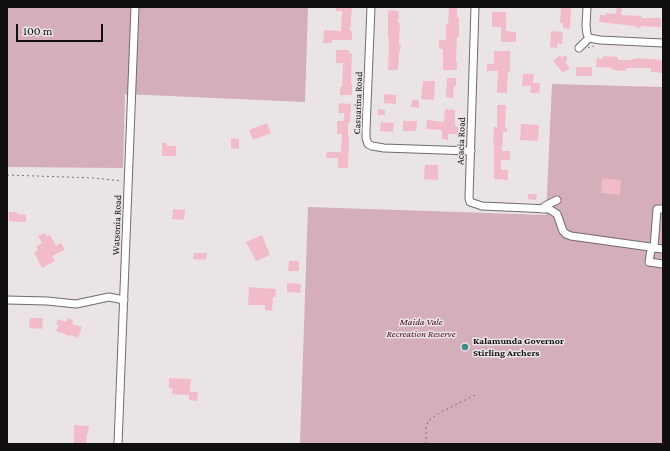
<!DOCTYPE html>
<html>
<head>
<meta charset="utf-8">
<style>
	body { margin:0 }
	#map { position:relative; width:670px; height:451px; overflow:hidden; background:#ebe4e6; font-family:"Crimson Pro",serif }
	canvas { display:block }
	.frame { position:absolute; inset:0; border:8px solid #110f10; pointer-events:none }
	.scale { position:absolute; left:16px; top:24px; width:87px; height:18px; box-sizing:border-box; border:2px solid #110f10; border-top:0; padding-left:5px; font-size:12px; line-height:14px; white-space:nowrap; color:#110f10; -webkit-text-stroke:3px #ebe4e6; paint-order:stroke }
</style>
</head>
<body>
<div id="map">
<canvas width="670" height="451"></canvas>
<div class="frame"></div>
<div class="scale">100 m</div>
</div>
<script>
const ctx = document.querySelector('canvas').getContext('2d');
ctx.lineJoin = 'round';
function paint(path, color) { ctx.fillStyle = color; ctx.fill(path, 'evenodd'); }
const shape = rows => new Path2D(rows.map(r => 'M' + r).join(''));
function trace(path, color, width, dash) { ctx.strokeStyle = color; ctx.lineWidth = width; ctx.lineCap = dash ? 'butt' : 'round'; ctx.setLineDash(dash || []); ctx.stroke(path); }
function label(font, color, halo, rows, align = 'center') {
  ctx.font = font + ' "Crimson Pro",serif'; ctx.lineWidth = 3; ctx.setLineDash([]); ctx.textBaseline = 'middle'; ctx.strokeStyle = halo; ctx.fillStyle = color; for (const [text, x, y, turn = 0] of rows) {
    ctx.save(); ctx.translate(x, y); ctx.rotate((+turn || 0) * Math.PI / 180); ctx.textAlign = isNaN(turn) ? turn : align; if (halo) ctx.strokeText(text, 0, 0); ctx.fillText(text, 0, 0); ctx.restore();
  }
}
const green = shape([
	[7,7,308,7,305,102,125,94,123,168,7,167],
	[552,84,663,87,663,444,300,444,308,207,546,215]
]);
const building = shape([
	[336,7,352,7,350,31,352,31,352,40,332,40,332,43,323,43,324,30,341,31,342,11,336,11],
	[449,7,457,7,457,17,459,17,459,37,457,37,456,61,457,62,457,70,443,70,443,49,439,49,439,40,446,40,446,24,448,24],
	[561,7,571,7,570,29,563,28,563,23,560,23],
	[617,7,622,8,621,15,642,16,641,18,661,18,661,27,641,26,641,28,636,28,636,26,599,22,600,15,606,15,606,13,616,14],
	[388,10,399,11,398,23,400,23,399,45,401,45,400,52,399,52,398,70,388,70,389,38,388,38],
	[492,12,506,12,506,31,516,32,516,42,501,42,501,27,492,27],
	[551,31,563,32,562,44,557,44,557,48,550,47],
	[336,50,349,50,349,53,352,53,351,83,352,83,352,95,340,95,340,87,342,87,343,63,336,63],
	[494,51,510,51,510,72,508,71,507,93,497,93,498,71,487,71,487,64,494,64],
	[560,55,562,58,565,55,568,59,565,62,570,68,563,73,553,61],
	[603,56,618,57,618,60,631,60,631,59,636,59,636,58,663,60,662,73,651,72,651,68,627,68,626,71,612,70,612,68,596,67,597,58,603,59],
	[576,67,592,67,592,76,576,76],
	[523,74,534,74,533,83,540,83,539,93,530,93,531,86,522,86],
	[447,78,456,78,456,86,454,86,453,98,446,97],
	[423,81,435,81,434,100,421,99],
	[384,94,396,95,396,104,384,103],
	[412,100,419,100,419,108,411,107],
	[339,103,351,104,350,123,348,123,348,136,349,136,348,168,338,168,338,158,326,158,327,152,341,152,342,134,337,134,337,121,344,121,344,113,338,113],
	[497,105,506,105,505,128,507,128,507,132,503,132,502,151,510,151,510,160,501,160,501,170,508,170,508,180,494,179,494,143,493,142,494,127,497,127],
	[378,109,385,110,385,115,378,115],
	[445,109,455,110,455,126,458,127,458,134,448,134,448,140,442,139,442,130,426,129,427,120,444,122],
	[403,121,417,121,416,131,403,131],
	[381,122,394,123,393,132,380,131],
	[267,123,271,133,253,140,249,130],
	[521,124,539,125,538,141,520,140],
	[231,138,239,139,239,149,231,148],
	[162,143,167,143,167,146,176,146,176,156,162,156],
	[425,165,438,165,438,180,424,179],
	[602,178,621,180,620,195,601,193],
	[528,194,537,194,536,200,528,199],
	[173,209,185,210,184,220,172,219],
	[9,212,17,212,17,214,26,215,26,222,9,221],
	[45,233,47,237,50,235,56,246,61,243,65,250,52,256,55,261,42,268,34,252,38,250,36,246,42,243,38,236],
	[262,235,270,255,256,261,246,242],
	[194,253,207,253,206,260,193,259],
	[289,261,299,261,299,271,288,271],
	[287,283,301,284,300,293,287,292],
	[249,287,276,289,275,297,273,297,272,311,265,310,265,305,248,305],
	[30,318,43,318,42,329,29,328],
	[68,318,73,320,72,324,82,327,78,338,71,335,70,336,56,331,59,325,56,325,58,319,66,322],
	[169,378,191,379,190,392,198,392,197,401,189,400,189,395,172,394,172,388,169,388],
	[74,425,89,426,88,434,87,434,86,444,74,444]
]);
const path = shape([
	[588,47,590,48,594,46],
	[7,175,94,178,122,181],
	[426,444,426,427,428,421,441,412,477,394]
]);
const minor = shape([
	[371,7,366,130,366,138,368,144,372,146,384,148,471,151],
	[475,7,469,198,470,202,482,206,549,209,557,214,563,231,566,234,571,236,650,247,654,248,651,250,649,262,663,264],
	[587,7,586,26,587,34,589,38,600,40,663,43],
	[579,48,589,38],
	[542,209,545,206,557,200],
	[663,209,657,209,654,248,663,249],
	[7,300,47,301,76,304,109,297,124,300],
	[118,444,135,7]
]);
const markers = [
	[465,347,4,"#418985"]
];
const streetNames = [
	["Casuarina Road",358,103,-88],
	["Acacia Road",461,141,-88],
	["Watsonia Road",117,225,-88]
];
const parkNames = [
	["Maida Vale",421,322],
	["Recreation Reserve",421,334]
];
const poiNames = [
	["Kalamunda Governor",473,341],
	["Stirling Archers",473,353]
];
paint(green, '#d4aeb8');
paint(building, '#f2bbca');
trace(minor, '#716b6c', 9);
trace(path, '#757172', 1, [2, 3]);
trace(minor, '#fff', 7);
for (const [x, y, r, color] of markers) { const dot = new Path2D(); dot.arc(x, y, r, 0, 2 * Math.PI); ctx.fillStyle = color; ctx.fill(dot); trace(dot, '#ebe4e6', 1.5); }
label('10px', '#110f10', '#ebe4e6', streetNames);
label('italic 10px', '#4d0e28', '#ebe4e6', parkNames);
label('bold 10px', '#110f10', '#ebe4e6', poiNames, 'left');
</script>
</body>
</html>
